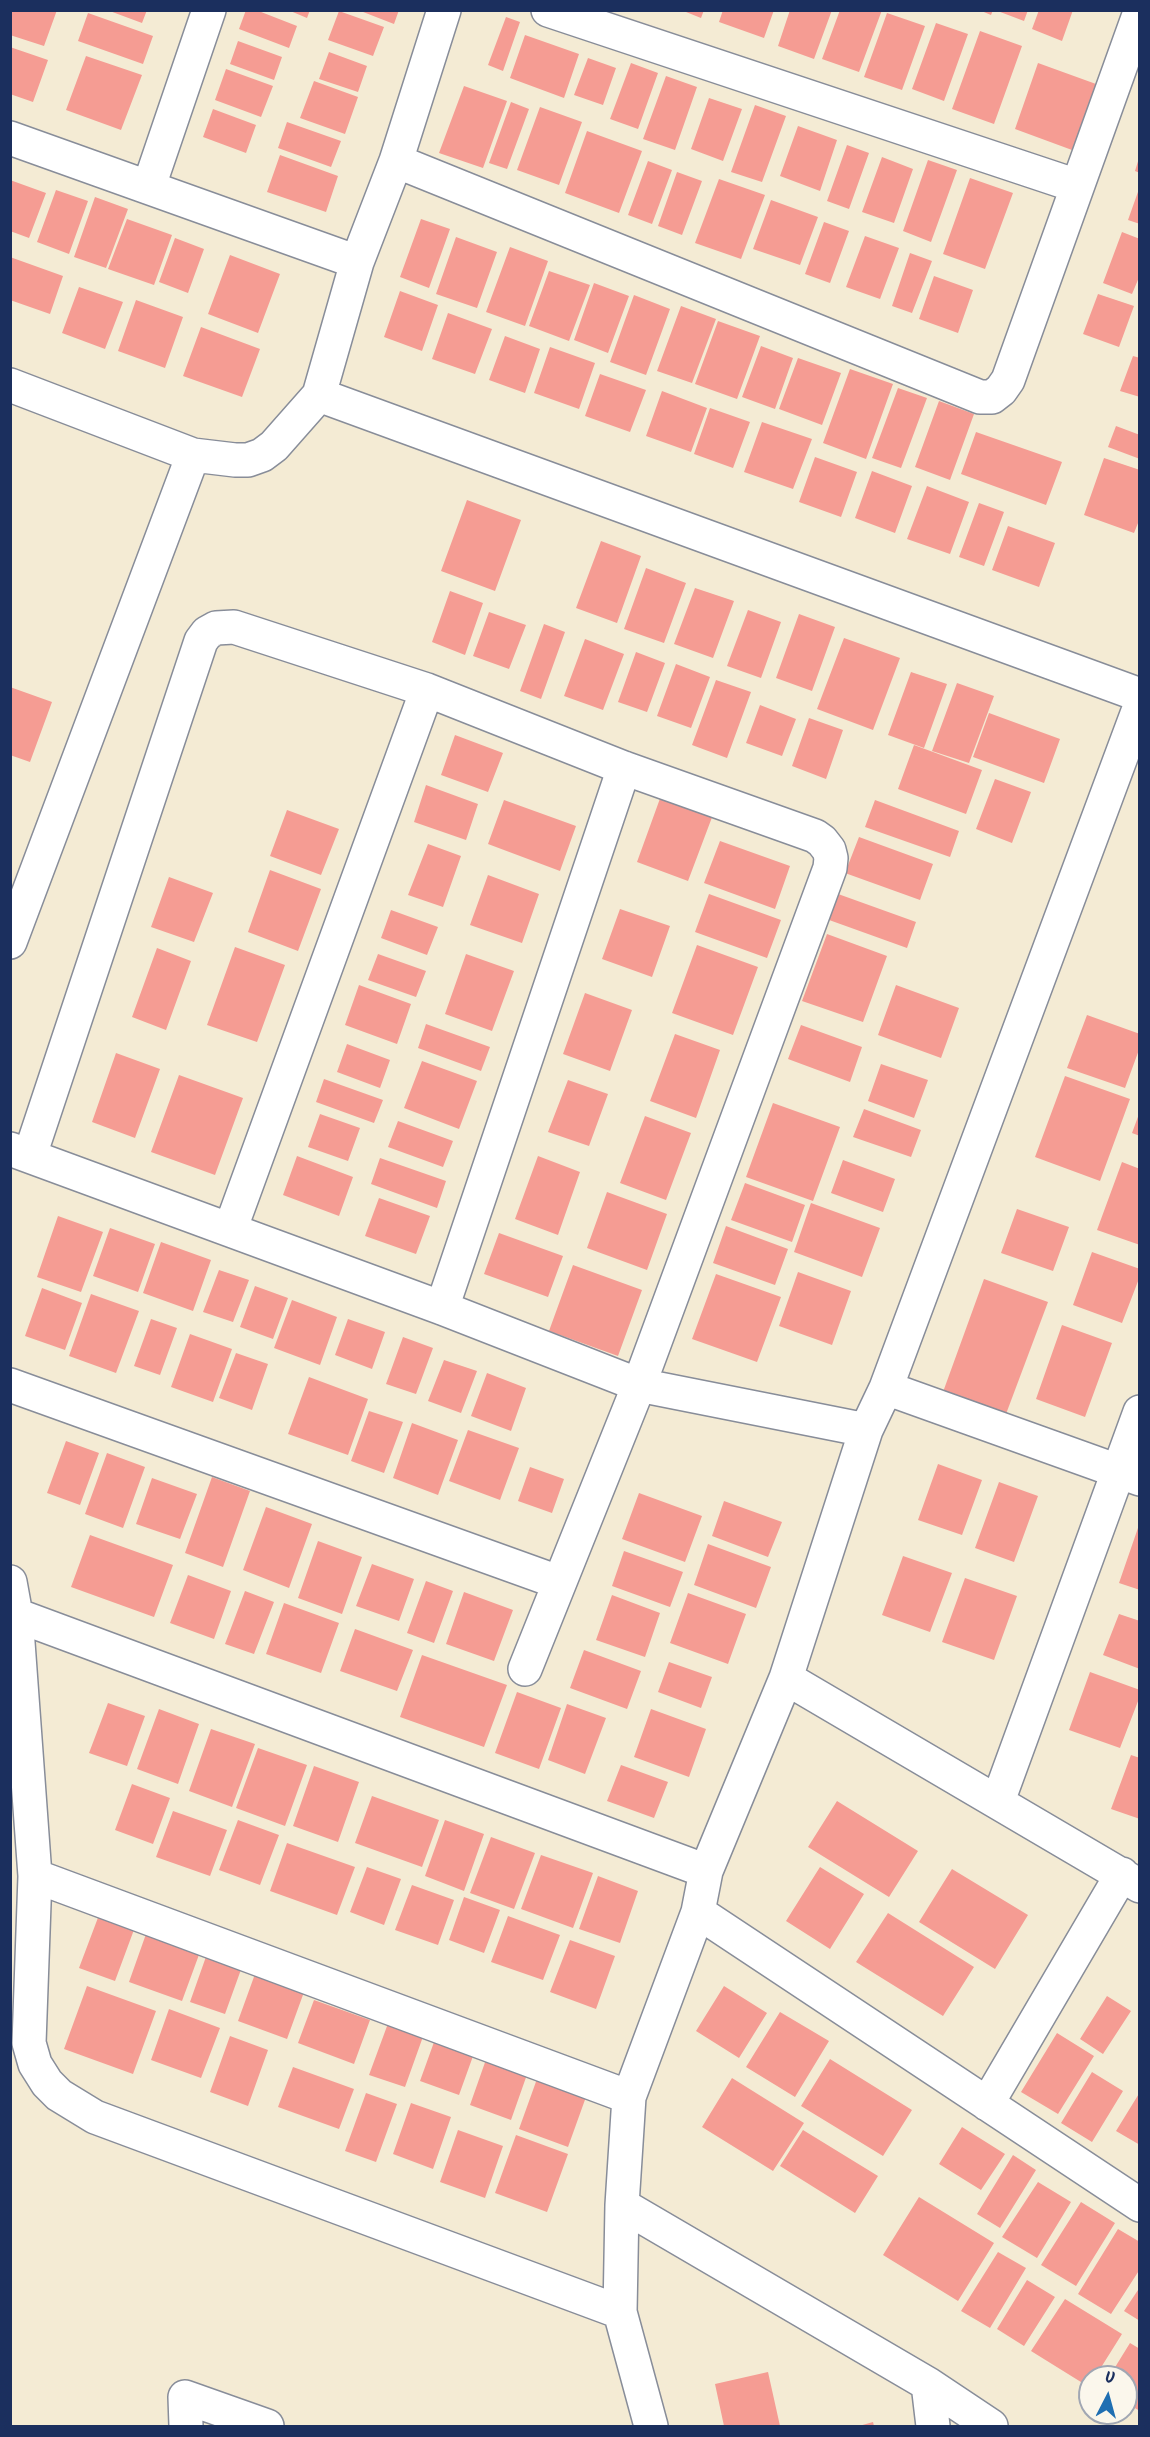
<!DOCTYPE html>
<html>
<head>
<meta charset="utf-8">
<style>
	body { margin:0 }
	#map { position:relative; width:1150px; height:2437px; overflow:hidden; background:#f4ebd4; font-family:Kalam,sans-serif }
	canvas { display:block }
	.frame { position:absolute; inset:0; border:12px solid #1b2f5e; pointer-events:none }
	.north { position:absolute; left:1078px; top:2365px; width:60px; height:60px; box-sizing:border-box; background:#fbf7ec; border:2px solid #a1a7b3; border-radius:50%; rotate:6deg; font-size:16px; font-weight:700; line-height:24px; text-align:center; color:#1b2f5e }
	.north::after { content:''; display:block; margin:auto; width:21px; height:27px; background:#1f6fb2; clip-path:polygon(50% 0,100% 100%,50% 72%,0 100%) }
</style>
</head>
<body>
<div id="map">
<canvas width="1150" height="2437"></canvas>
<div class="frame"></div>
<div class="north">U</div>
</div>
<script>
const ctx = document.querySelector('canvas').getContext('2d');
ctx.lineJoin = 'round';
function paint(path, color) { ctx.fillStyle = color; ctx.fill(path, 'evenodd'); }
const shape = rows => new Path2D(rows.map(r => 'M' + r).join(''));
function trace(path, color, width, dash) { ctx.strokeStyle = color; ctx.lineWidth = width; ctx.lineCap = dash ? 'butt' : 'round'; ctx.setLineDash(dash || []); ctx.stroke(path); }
const building = shape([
	[10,10,57,10,44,46,10,35],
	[107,10,147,10,142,23],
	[246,10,256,10,297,26,289,48,239,29],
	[288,10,310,10,307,18],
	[358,10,399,10,394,24],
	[681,10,704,10,701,18],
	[723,10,774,10,764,38,719,22],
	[790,10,832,10,814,59,778,46],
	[840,10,882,10,859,72,822,59],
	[979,10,993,10,991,15],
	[995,10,1028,10,1024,21],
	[1039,10,1073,10,1062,41,1032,29],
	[339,11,384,27,373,56,328,40],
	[88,13,153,36,143,64,78,41],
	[887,13,925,26,902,90,864,77],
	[506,17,520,22,503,71,488,65],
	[936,23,968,34,944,101,912,89],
	[980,31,1022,46,994,124,952,109],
	[525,35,579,54,564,98,510,78],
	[238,41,282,57,274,80,230,64],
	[10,47,48,60,33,102,10,94],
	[329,52,367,66,358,92,319,79],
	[86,56,142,75,121,130,66,110],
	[588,58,616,68,603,105,574,95],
	[631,63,658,73,638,129,610,119],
	[1038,63,1096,84,1072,150,1015,129],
	[226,69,273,86,261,117,215,100],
	[666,76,697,87,675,150,643,139],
	[314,81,358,97,345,134,300,118],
	[464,86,507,101,483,168,439,153],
	[709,98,742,109,723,161,691,149],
	[511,102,529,109,507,169,489,163],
	[755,105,786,116,762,182,731,172],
	[540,107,582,122,559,185,517,170],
	[213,109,256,125,246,153,203,137],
	[287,122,341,141,331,167,278,148],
	[798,126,837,140,820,191,780,176],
	[587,131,642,151,619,213,565,193],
	[847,145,869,153,849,209,827,201],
	[280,155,338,176,326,212,267,192],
	[882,157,913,169,894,223,862,212],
	[1139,158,1140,158,1140,173,1135,171],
	[928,160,957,170,931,242,903,231],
	[648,161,672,170,652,224,628,215],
	[677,172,702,181,682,235,658,226],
	[970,178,1013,193,985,269,943,254],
	[719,179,765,195,741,259,695,243],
	[10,180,46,193,29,238,10,231],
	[1139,189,1140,189,1140,224,1128,220],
	[56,190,88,201,69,254,37,242],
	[95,197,128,209,106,268,74,257],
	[771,200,818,217,800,265,753,249],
	[127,219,172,235,154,285,108,269],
	[421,219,450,229,429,288,400,277],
	[824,222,849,231,830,283,805,274],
	[1122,232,1140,239,1140,275,1132,294,1103,283],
	[865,236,899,248,880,299,846,287],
	[456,237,497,252,477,308,436,294],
	[175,238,204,249,188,293,159,282],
	[510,247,548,261,525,326,486,312],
	[910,253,932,261,912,313,892,306],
	[230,255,280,274,258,333,208,314],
	[10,257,63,276,50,314,10,300],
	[549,271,590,285,569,341,529,326],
	[934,276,973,290,958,333,919,319],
	[594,283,629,296,608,353,574,340],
	[79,287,123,302,105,349,62,333],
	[400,291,438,305,422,351,384,337],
	[1098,294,1134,306,1119,347,1083,334],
	[634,295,670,309,646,375,610,362],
	[136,300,183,317,165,368,118,351],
	[681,306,716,319,692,383,657,371],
	[448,313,492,329,475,374,432,359],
	[718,321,760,336,737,399,695,384],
	[201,327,260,349,242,397,183,376],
	[505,336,540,349,525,393,489,380],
	[761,346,793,358,775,409,742,397],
	[550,347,595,363,579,409,534,393],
	[1133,356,1140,358,1140,397,1120,391],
	[798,358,841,373,822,425,779,409],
	[850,369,893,384,866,459,823,443],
	[600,374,646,390,630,432,585,416],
	[898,388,927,398,901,468,872,458],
	[662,391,707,408,691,452,646,436],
	[939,401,974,414,950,480,915,467],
	[710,408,750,422,733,468,694,454],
	[762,422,812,439,793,489,744,472],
	[1116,426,1140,435,1140,459,1108,447],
	[976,432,1062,462,1046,505,961,474],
	[815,457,857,472,841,517,799,502],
	[1104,458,1140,470,1140,518,1134,533,1084,515],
	[872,471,912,486,895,533,855,518],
	[927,486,969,502,950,554,907,539],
	[467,500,521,520,495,591,441,571],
	[979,503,1004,512,984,566,959,557],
	[1008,526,1055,543,1039,587,992,570],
	[601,541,641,556,617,623,576,608],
	[646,568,686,583,664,643,624,629],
	[695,588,734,601,713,658,674,644],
	[450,591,483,603,465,655,432,642],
	[748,610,781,622,761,678,727,666],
	[489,612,526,625,509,669,473,656],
	[799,614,835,627,812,691,776,678],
	[544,624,565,632,541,699,520,691],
	[844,638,900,658,873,730,817,709],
	[585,639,624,654,603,710,564,696],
	[636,652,665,663,647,712,618,702],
	[676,664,710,677,691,728,657,716],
	[911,672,947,684,924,748,888,735],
	[716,680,751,692,727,758,692,745],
	[957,683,994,696,969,763,932,751],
	[10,687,52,702,30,762,10,755],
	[760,705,796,719,782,756,746,743],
	[989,713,1060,739,1044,783,973,757],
	[809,718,843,730,826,779,792,766],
	[455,735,503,753,488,792,441,775],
	[914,745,982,770,966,814,898,789],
	[995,779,1031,792,1012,843,976,829],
	[426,785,478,804,466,840,414,822],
	[662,793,714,812,688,881,637,862],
	[504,800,576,826,560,871,488,844],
	[875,800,959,831,950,857,865,827],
	[287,810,339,829,321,875,270,856],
	[859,837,933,864,920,900,845,873],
	[720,841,790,866,775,909,704,883],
	[428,844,461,856,443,907,408,895],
	[270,870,321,889,298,951,248,932],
	[488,875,539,894,522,943,470,925],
	[169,877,213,893,194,942,151,927],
	[827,890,916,922,907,948,818,916],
	[709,894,781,920,767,958,695,932],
	[620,909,670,926,652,977,602,959],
	[391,910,438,927,427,955,381,938],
	[827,934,887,956,863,1022,802,1001],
	[697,945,758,967,733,1035,672,1013],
	[235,947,285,965,257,1042,207,1025],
	[157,948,191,961,166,1030,132,1017],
	[378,954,426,971,416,997,368,980],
	[466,954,514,971,492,1031,445,1014],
	[359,985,411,1004,397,1044,345,1025],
	[896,985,959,1008,941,1058,878,1035],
	[585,993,632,1010,610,1071,563,1054],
	[1087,1015,1140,1034,1140,1047,1125,1088,1067,1068],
	[426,1024,490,1047,481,1071,418,1048],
	[801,1025,862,1047,850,1082,788,1059],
	[675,1034,720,1050,696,1118,650,1101],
	[347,1044,390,1060,380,1088,337,1072],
	[116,1053,160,1069,135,1138,92,1122],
	[422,1061,477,1081,459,1129,404,1108],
	[881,1064,928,1080,914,1118,868,1101],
	[179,1075,243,1098,215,1175,151,1152],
	[1065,1076,1130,1099,1100,1181,1035,1157],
	[324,1079,383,1100,374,1123,316,1102],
	[568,1080,608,1094,589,1146,548,1132],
	[773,1103,840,1127,813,1201,746,1177],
	[864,1109,921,1130,911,1157,853,1137],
	[320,1114,360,1128,348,1161,308,1147],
	[1139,1114,1140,1114,1140,1136,1132,1133],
	[645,1116,691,1133,666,1200,620,1183],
	[398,1121,453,1141,443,1167,388,1147],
	[297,1156,353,1177,339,1216,283,1195],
	[538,1156,580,1172,558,1235,515,1219],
	[380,1158,446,1181,437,1208,371,1184],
	[843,1160,895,1179,883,1212,831,1193],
	[1122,1162,1140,1169,1140,1245,1097,1230],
	[745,1183,805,1205,792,1242,731,1220],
	[607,1192,667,1214,647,1270,587,1248],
	[379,1198,430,1216,416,1254,365,1236],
	[811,1203,880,1228,862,1277,794,1252],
	[1017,1209,1069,1227,1053,1271,1001,1253],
	[58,1216,103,1232,81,1292,37,1277],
	[726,1226,788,1249,775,1285,713,1263],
	[110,1228,155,1244,138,1292,93,1276],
	[499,1233,563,1256,548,1297,484,1274],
	[161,1242,211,1260,193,1311,143,1293],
	[1092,1252,1140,1269,1140,1276,1122,1323,1073,1305],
	[573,1265,642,1290,618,1356,549,1331],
	[219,1270,249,1280,233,1322,203,1312],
	[798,1272,851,1291,832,1345,779,1326],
	[716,1274,781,1297,757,1362,692,1339],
	[984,1279,1048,1302,1006,1414,943,1392],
	[255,1286,288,1298,273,1339,240,1327],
	[42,1288,82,1303,65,1350,25,1336],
	[91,1294,139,1311,116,1373,69,1356],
	[292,1300,337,1317,320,1365,274,1348],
	[151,1319,177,1328,160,1375,134,1366],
	[348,1319,385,1332,372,1369,335,1355],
	[1062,1325,1112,1343,1085,1417,1036,1399],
	[190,1334,232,1349,213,1402,171,1387],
	[403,1337,433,1348,416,1394,386,1384],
	[236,1353,268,1364,252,1410,219,1398],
	[444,1360,477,1371,461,1413,428,1401],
	[487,1373,526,1388,511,1431,471,1416],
	[309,1377,368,1399,348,1455,288,1434],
	[369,1411,403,1422,384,1473,351,1461],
	[412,1423,458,1440,438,1495,393,1478],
	[468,1430,519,1448,500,1500,449,1481],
	[66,1441,99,1453,80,1505,47,1493],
	[107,1453,145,1467,123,1528,85,1514],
	[938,1464,982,1480,962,1535,918,1520],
	[530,1467,564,1479,552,1513,518,1501],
	[212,1477,250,1491,223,1567,185,1553],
	[152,1478,197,1494,180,1539,136,1524],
	[999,1482,1038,1496,1014,1562,975,1548],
	[639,1493,702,1516,685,1562,622,1539],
	[724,1501,782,1522,768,1557,712,1536],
	[266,1507,312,1524,289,1588,243,1570],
	[1139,1525,1140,1525,1140,1590,1119,1583],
	[90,1535,173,1565,154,1617,71,1587],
	[318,1541,362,1557,342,1614,298,1598],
	[708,1544,771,1567,756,1608,694,1585],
	[624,1551,683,1572,670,1607,612,1586],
	[903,1556,952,1573,930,1632,882,1615],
	[372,1564,414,1579,399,1621,356,1606],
	[188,1575,231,1591,214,1639,170,1623],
	[965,1578,1017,1596,994,1660,942,1642],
	[426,1581,453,1591,434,1643,407,1633],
	[245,1591,274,1602,254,1654,225,1644],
	[464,1592,513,1610,494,1661,446,1644],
	[688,1593,746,1614,728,1664,670,1643],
	[612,1595,660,1613,645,1657,596,1640],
	[284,1603,339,1623,321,1673,266,1654],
	[1119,1614,1140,1621,1140,1669,1103,1655],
	[355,1629,413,1650,397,1691,340,1671],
	[584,1650,641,1671,627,1709,570,1688],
	[422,1655,507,1685,484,1747,400,1717],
	[669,1662,712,1677,701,1708,658,1692],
	[1090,1672,1140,1690,1140,1696,1120,1748,1069,1730],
	[517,1692,561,1708,539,1769,495,1753],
	[108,1703,145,1716,127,1766,89,1753],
	[567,1704,606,1718,585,1774,548,1760],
	[159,1709,199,1724,178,1784,137,1769],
	[651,1709,706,1729,689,1777,634,1757],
	[211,1729,255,1744,232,1807,189,1791],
	[258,1748,307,1765,285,1826,236,1808],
	[1131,1755,1140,1758,1140,1819,1111,1809],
	[621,1765,668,1782,654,1818,607,1801],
	[314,1766,359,1782,338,1842,293,1826],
	[132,1784,170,1798,153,1844,115,1830],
	[372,1796,439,1820,422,1867,355,1843],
	[837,1801,918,1851,889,1897,808,1847],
	[173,1811,227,1830,210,1876,156,1857],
	[238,1820,279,1835,260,1885,219,1870],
	[445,1820,484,1834,464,1891,425,1876],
	[491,1837,535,1853,514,1909,470,1893],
	[287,1843,355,1867,337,1915,270,1891],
	[541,1855,593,1873,573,1928,521,1909],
	[367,1867,401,1879,384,1925,350,1912],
	[820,1867,864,1894,830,1949,786,1921],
	[952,1869,1028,1915,995,1969,919,1922],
	[598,1876,638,1891,620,1943,579,1929],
	[412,1885,454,1900,438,1945,395,1930],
	[464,1897,500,1910,484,1953,449,1940],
	[888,1913,974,1967,943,2016,856,1962],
	[99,1915,135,1927,115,1981,79,1968],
	[508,1916,560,1935,543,1980,491,1962],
	[146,1934,200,1952,182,2001,129,1982],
	[570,1940,615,1956,596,2009,550,1992],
	[208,1951,243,1964,225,2014,190,2002],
	[255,1974,304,1992,287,2039,238,2021],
	[87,1986,156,2011,133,2074,64,2049],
	[724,1986,767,2013,739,2058,696,2031],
	[1107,1996,1131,2011,1103,2054,1080,2039],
	[314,2000,370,2020,354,2064,298,2043],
	[169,2009,220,2028,201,2078,151,2060],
	[780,2012,829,2041,795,2097,746,2067],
	[390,2018,425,2031,405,2087,369,2075],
	[438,2031,477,2045,459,2095,420,2081],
	[1057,2033,1094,2056,1058,2114,1021,2092],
	[230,2036,268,2050,248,2106,210,2092],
	[489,2051,530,2066,511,2120,470,2105],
	[830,2059,912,2110,883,2156,801,2106],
	[542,2065,591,2083,568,2147,519,2129],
	[293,2067,354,2089,339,2129,278,2107],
	[1092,2072,1123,2091,1092,2142,1061,2123],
	[732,2078,804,2123,773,2171,702,2127],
	[1140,2092,1140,2145,1116,2131],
	[366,2093,397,2104,376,2162,345,2151],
	[411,2103,451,2117,433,2169,393,2154],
	[962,2127,1005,2154,981,2190,939,2164],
	[458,2130,503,2146,485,2198,440,2182],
	[803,2130,878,2176,855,2213,780,2166],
	[516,2135,568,2154,547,2212,495,2193],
	[1013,2155,1036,2170,1000,2228,977,2214],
	[1038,2182,1071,2202,1037,2258,1002,2237],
	[919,2197,994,2243,958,2301,883,2255],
	[1081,2202,1115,2223,1076,2286,1041,2265],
	[1118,2229,1140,2242,1140,2269,1111,2314,1078,2294],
	[998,2252,1026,2268,990,2328,961,2311],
	[1027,2280,1055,2297,1024,2346,997,2329],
	[1140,2287,1140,2321,1124,2311],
	[1065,2299,1122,2334,1095,2377,1090,2377,1089,2387,1031,2351],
	[1130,2343,1140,2349,1140,2411,1126,2403,1126,2377,1109,2377],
	[768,2372,780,2426,724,2426,715,2384],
	[873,2422,874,2426,859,2426]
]);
const minor = shape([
	[548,10,1077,186],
	[10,138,357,262],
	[396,161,980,397,992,397,1001,390,1008,380,1140,12],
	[149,186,209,10],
	[10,385,193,455,235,460,248,460,262,455,274,446,319,395,1140,695],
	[319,395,357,262,396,161,444,10],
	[10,942,193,455],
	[10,1149,442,1308,639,1385,866,1430],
	[30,1155,201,641,207,633,216,628,234,627,427,690,624,768,815,836,822,841,829,850,831,858,830,868,639,1385,525,1669],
	[230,1230,427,690],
	[442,1308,624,768],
	[10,1385,558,1582],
	[886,1388,1140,1479],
	[10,1582,16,1615,35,1876,29,2043,35,2064,47,2083,59,2095,95,2117,620,2312],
	[16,1615,706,1871],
	[786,1678,1140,1886],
	[998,1801,1140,1412],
	[35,1876,629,2097],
	[698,1912,1140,2205],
	[987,2104,1122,1874],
	[622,2205,928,2384,991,2426],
	[928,2384,933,2426],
	[186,2426,185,2397,267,2426],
	[651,2426,620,2312,622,2205,629,2097,698,1912,706,1871,786,1678,866,1430,886,1388,1140,706]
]);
paint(building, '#f59c93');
trace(minor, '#888d99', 36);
trace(minor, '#fff', 33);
</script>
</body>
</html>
